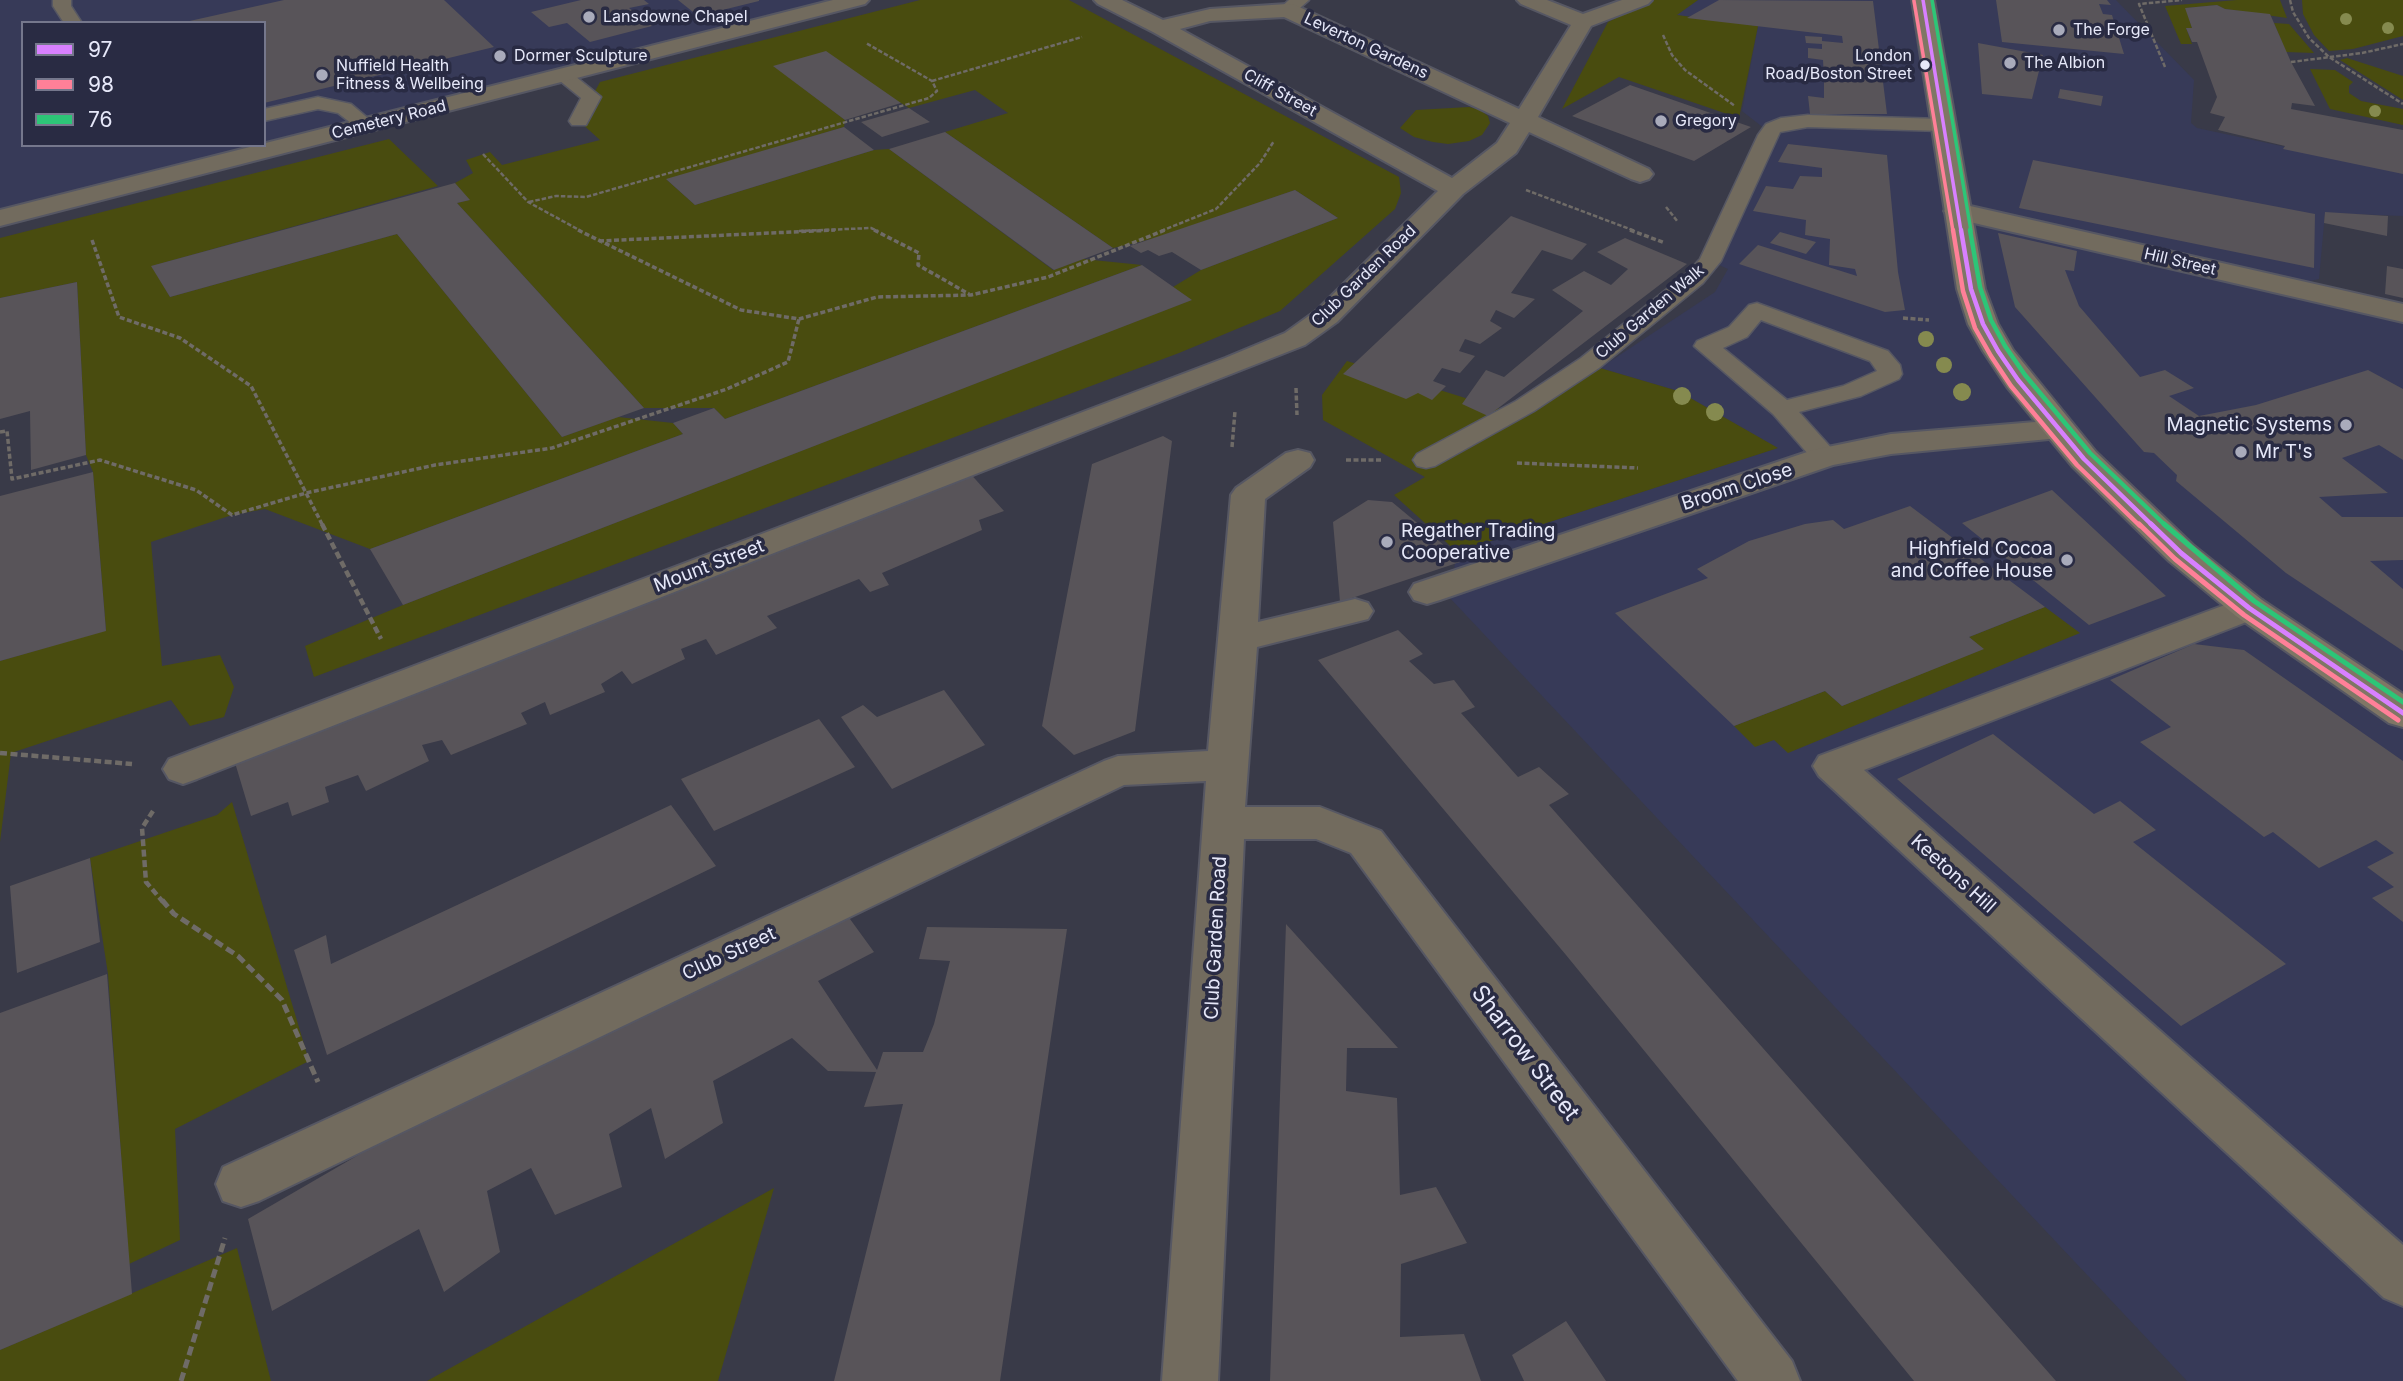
<!DOCTYPE html>
<html>
<head>
<meta charset="utf-8">
<style>
	body { margin:0 }
	#map { position:relative; width:2403px; height:1381px; overflow:hidden; background:#393a48; font-family:Inter,sans-serif }
	canvas { display:block }
	.legend { position:absolute; left:21px; top:21px; width:245px; height:126px; box-sizing:border-box; background:#292b43; border:2px solid #75778c; margin:0; padding:9px 12px; list-style:none; font-size:21px; color:#e6e8f9 }
	.legend li { display:flex; align-items:center; gap:14px; height:35px }
	.legend b { width:35px; border:2px solid #75778c }
</style>
</head>
<body>
<div id="map">
<canvas width="2403" height="1381"></canvas>
<ul class="legend">
<li><b style="height:9px;background:#d880ff"></b>97</li>
<li><b style="height:9px;background:#ff8098"></b>98</li>
<li><b style="height:9px;background:#2dc577"></b>76</li>
</ul>
</div>
<script>
const ctx = document.querySelector('canvas').getContext('2d');
ctx.lineJoin = 'round';
function paint(path, color) { ctx.fillStyle = color; ctx.fill(path, 'evenodd'); }
const shape = rows => new Path2D(rows.map(r => 'M' + r).join(''));
function trace(path, color, width, dash) { ctx.strokeStyle = color; ctx.lineWidth = width; ctx.lineCap = dash ? 'butt' : 'round'; ctx.setLineDash(dash || []); ctx.stroke(path); }
function label(font, color, halo, rows, align = 'center') {
  ctx.font = font + ' Inter,sans-serif'; ctx.lineWidth = 7; ctx.setLineDash([]); ctx.textBaseline = 'middle'; ctx.strokeStyle = halo; ctx.fillStyle = color; for (const [text, x, y, turn = 0] of rows) {
    ctx.save(); ctx.translate(x, y); ctx.rotate((+turn || 0) * Math.PI / 180); ctx.textAlign = isNaN(turn) ? turn : align; if (halo) ctx.strokeText(text, 0, 0); ctx.fillText(text, 0, 0); ctx.restore();
  }
}
const built = shape([
	[0,0,836,0,0,218],
	[23,23,264,23,264,145,23,145],
	[1698,0,2116,0,2194,80,2191,123,2197,128,2403,172,2403,216,2325,213,2319,279,2289,286,2403,313,2403,1381,2187,1381,1449,597,1457,552,1777,448,1678,391,1600,368,1715,292,1728,269,1710,261,1769,132,1742,111,1758,27,1676,15]
]);
const green = shape([
	[920,0,1069,0,1399,177,1401,193,1395,209,1280,311,1179,353,314,677,305,646,403,605,1191,300,1173,287,1201,270,1338,218,1295,190,1156,238,1113,248,945,132,1008,113,975,90,909,108,901,103,774,66,845,120,844,127,667,180,695,205,874,150,889,149,1053,270,1083,259,1142,265,725,419,714,408,644,408,457,203,469,200,455,183,473,173,466,160,490,152,502,165,600,140,579,121,600,82],
	[1654,0,1698,0,1677,15,1758,26,1739,118,1619,77,1562,109,1608,22],
	[2237,0,2280,0,2287,18,2225,9,2217,5,2186,8,2192,28,2186,28,2192,44,2181,44,2165,6],
	[2302,0,2403,0,2403,36,2353,49,2329,51,2314,35,2303,14],
	[2274,23,2289,24,2314,53,2286,52],
	[2347,58,2403,76,2403,100,2340,60],
	[2310,69,2335,70,2353,82,2349,86,2349,93,2361,101,2403,109,2403,125,2330,109],
	[1469,107,1480,110,1488,116,1490,123,1482,135,1469,141,1448,144,1433,142,1414,137,1400,128,1416,110],
	[389,139,438,186,152,266,170,297,397,234,562,437,618,417,673,423,683,434,370,549,265,509,232,515,151,542,162,666,220,655,234,687,224,717,190,726,171,700,11,753,0,842,0,661,106,630,93,472,86,455,77,282,0,298,0,238],
	[1347,361,1526,417,1600,368,1678,391,1778,448,1457,552,1394,495,1425,477,1323,420,1322,395],
	[2045,607,2080,633,1788,753,1774,740,1755,747,1734,726,1825,691,1842,706,1983,649,1969,637],
	[232,802,309,1061,175,1129,180,1240,129,1264,108,974,90,858,217,815],
	[774,1188,718,1381,427,1381],
	[237,1248,271,1381,0,1381,0,1350]
]);
const building = shape([
	[284,0,444,0,494,47,264,103,264,23,185,22],
	[581,0,644,0,649,4,629,8,652,26,590,42,567,23,549,27,531,12],
	[678,0,759,0,759,1,698,16],
	[1719,0,1873,1,1887,114,1810,114,1808,96,1824,98,1824,79,1823,60,1808,58,1808,48,1822,49,1822,44,1806,43,1805,36,1822,37,1822,41,1843,43,1842,36,1687,18],
	[1996,0,2107,0,2111,5,2099,4,2103,14,2112,15,2124,54,2002,42],
	[2217,5,2225,9,2270,14,2291,62,2315,106,2292,103,2291,109,2403,130,2403,174,2283,149,2285,146,2218,130,2225,117,2210,113,2217,97,2197,42,2192,42,2186,28,2192,28,2185,8],
	[1978,43,2043,55,2032,99,1982,94],
	[826,51,901,103,845,120,773,66],
	[1630,85,1751,127,1694,161,1572,116],
	[2060,89,2103,96,2101,106,2058,98],
	[909,108,930,122,882,137,861,122],
	[844,127,874,150,695,205,666,179],
	[945,132,1113,248,1054,270,889,149],
	[1788,144,1887,155,1898,272,1905,310,1885,312,1739,264,1758,245,1857,276,1855,269,1829,265,1830,239,1805,235,1806,220,1753,211,1766,186,1793,189,1800,176,1822,177,1822,168,1778,162],
	[2033,160,2315,214,2314,268,2019,208],
	[455,183,470,200,457,203,644,408,562,437,397,234,170,297,151,266],
	[1295,190,1338,218,1201,270,1172,252,1159,256,1148,250,1141,253,1130,246],
	[2325,212,2388,216,2387,236,2324,223],
	[1511,216,1587,244,1572,260,1542,250,1511,293,1535,299,1514,318,1496,310,1490,321,1502,328,1480,344,1465,339,1459,351,1475,356,1460,373,1442,368,1433,381,1446,386,1432,400,1418,393,1406,399,1343,374],
	[1780,232,1816,242,1806,254,1770,243],
	[1998,233,2077,251,2074,271,2065,270,2079,306,2140,377,2165,370,2194,388,2169,396,2199,416,2256,405,2368,370,2403,389,2403,460,2379,445,2342,458,2388,493,2319,497,2342,517,2403,517,2403,560,2370,561,2403,589,2403,651,2286,573,2176,481,2177,475,2154,453,2144,452,2015,307],
	[1625,238,1687,264,1488,416,1462,404,1486,370,1504,377,1583,311,1552,290,1584,271,1611,285,1628,269,1597,252],
	[1142,265,1192,300,403,605,370,549,683,434,673,423,714,408,725,419],
	[2387,266,2403,269,2403,298,2385,294],
	[77,282,86,455,31,470,30,411,0,419,0,298],
	[1163,436,1172,441,1135,731,1074,755,1042,726,1092,464],
	[967,470,1004,511,979,520,982,530,882,573,889,585,870,592,859,579,767,616,777,628,716,655,706,639,681,649,685,659,632,684,622,671,601,684,605,692,550,715,545,702,521,713,527,724,451,755,442,740,422,745,429,761,366,791,358,775,325,787,329,802,292,816,288,802,251,816,233,756],
	[93,472,106,631,0,661,0,496],
	[2052,490,2166,596,2089,625,1962,523],
	[1368,500,1392,502,1463,561,1340,602,1333,522],
	[1910,506,2045,607,1969,637,1984,649,1842,706,1825,691,1734,726,1615,613,1708,578,1697,569,1749,541,1805,524,1833,520,1844,529],
	[1398,630,1423,654,1409,661,1434,684,1454,680,1475,707,1461,713,1518,777,1539,767,1569,794,1549,805,2056,1381,1914,1381,1566,955,1318,660],
	[2194,644,2244,650,2403,761,2403,922,2372,898,2394,887,2367,867,2394,853,2376,840,2319,868,2273,832,2264,837,2140,742,2171,727,2110,680],
	[944,690,985,745,892,789,841,717,863,705,877,717],
	[819,719,855,767,714,831,681,779],
	[1993,734,2094,814,2120,801,2156,830,2133,842,2286,964,2181,1026,1897,779],
	[671,805,716,866,327,1055,294,950,326,935,331,964],
	[90,858,100,942,17,973,10,886],
	[842,908,874,952,818,981,877,1070,883,1052,923,1052,934,1024,950,961,919,959,927,927,1067,929,1000,1381,834,1381,903,1104,864,1107,876,1072,828,1071,792,1038,713,1081,723,1123,665,1159,651,1108,609,1134,622,1187,555,1215,531,1168,487,1191,500,1252,444,1292,419,1229,272,1311,248,1219,429,1114],
	[1286,924,1398,1048,1347,1048,1346,1091,1397,1098,1400,1195,1436,1187,1467,1243,1401,1264,1400,1337,1464,1334,1481,1381,1270,1381],
	[107,974,132,1294,0,1350,0,1013],
	[1566,1321,1606,1381,1524,1381,1512,1355]
]);
const pathFar3 = shape([
	[2290,0,2293,12,2309,38,2329,57,2403,104],
	[1663,35,1672,55,1685,70,1735,106],
	[2291,62,2362,53,2403,44],
	[2165,67,2139,4,2182,0],
	[932,81,1082,37],
	[483,154,528,202,581,231],
	[1526,190,1635,231],
	[529,202,556,196,586,197,929,98,937,91,932,81,866,43],
	[1666,207,1678,222],
	[799,231,871,228,878,231],
	[1161,231,1216,209,1260,163,1274,141]
]);
const pathFar2 = shape([
	[578,230,741,310,799,319,877,297,971,295,1048,277,1165,230],
	[874,230,919,253,918,265,969,294],
	[1630,230,1665,243],
	[92,240,119,317,180,338,251,386,323,526],
	[599,241,835,230],
	[1903,318,1929,320],
	[1296,388,1297,415],
	[0,432,7,431,12,479,100,460,196,490,232,515,306,493,435,465,552,448,727,389,788,362,799,319],
	[1232,447,1235,411],
	[1346,460,1382,460],
	[1517,463,1638,468]
]);
const pathFar1 = shape([
	[322,524,381,639],
	[0,753,132,764],
	[153,811,142,828,146,882,163,902]
]);
const path = shape([
	[162,900,174,914,238,956,282,1000,318,1082],
	[181,1381,225,1238]
]);
const service = shape([
	[53,0,71,0,71,6,82,23,64,23,53,6,53,0],
	[1289,0,1309,0,1293,14,1281,14,1278,10,1289,0],
	[563,70,570,72,601,97,586,125,572,125,569,121,581,98,554,76,563,70],
	[318,97,351,104,377,126,374,130,360,130,338,113,318,109,264,121,264,109,318,97],
	[1808,115,1942,119,1949,121,1952,125,1949,129,1942,131,1808,127,1780,132,1721,261,1703,283,1599,368,1534,411,1435,466,1426,468,1417,466,1413,460,1417,454,1516,401,1581,358,1687,273,1700,259,1758,135,1766,124,1781,118,1808,115],
	[1757,303,1888,351,1900,365,1902,374,1899,379,1861,396,1799,412,1834,451,1838,457,1834,463,1825,465,1816,463,1773,414,1694,346,1697,341,1729,327,1749,305,1757,303],
	[1761,320,1870,361,1877,371,1843,386,1787,400,1723,348,1747,337,1761,320]
]);
const minor = shape([
	[1094,0,1122,0,1163,20,1210,9,1287,4,1295,5,1519,109,1571,25,1521,4,1517,0,1547,0,1583,14,1622,0,1652,0,1648,4,1591,26,1538,117,1649,169,1653,174,1649,179,1640,182,1631,179,1529,132,1516,153,1463,194,1337,322,1305,345,197,779,183,784,169,779,163,769,169,759,1225,358,1285,333,1317,310,1438,191,1153,32,1098,4,1094,0],
	[1284,17,1510,123,1497,143,1452,178,1180,29,1210,21,1284,17],
	[1957,203,2403,304,2403,322,1948,217,1944,211,1948,205,1957,203],
	[2059,420,2070,423,2075,430,2070,437,1891,454,1833,465,1440,600,1427,604,1414,600,1409,592,1414,584,1813,450,1891,434,2059,420],
	[1298,450,1310,453,1314,460,1310,467,1265,499,1258,622,1355,599,1368,603,1373,611,1368,619,1257,647,1245,807,1320,807,1381,831,1792,1361,1800,1381,1738,1381,1351,853,1316,839,1244,839,1218,1381,1162,1381,1206,781,1124,785,259,1201,241,1207,223,1201,216,1184,223,1167,1104,761,1118,756,1208,751,1231,495,1236,488,1286,453,1298,450],
	[2249,596,2262,600,2267,608,2262,616,1864,770,2403,1245,2403,1306,2384,1298,1819,776,1813,766,1819,756,2249,596]
]);
const tertiary = shape([
	[833,0,869,0,865,4,0,226,0,210,833,0]
]);
const secondary = shape([
	[1912,0,1934,0,1985,289,1998,324,2013,350,2096,452,2193,545,2262,600,2403,694,2403,727,2389,723,2236,616,2169,561,2072,466,2007,387,1983,351,1968,324,1957,289,1912,0]
]);
const bus1Far2 = shape([
	[1923,0,1961,231]
]);
const bus1Far1 = shape([
	[1961,230,1971,289,1983,324,1998,351,2018,380,2084,459,2153,526]
]);
const bus1 = shape([
	[2151,524,2181,553,2249,608,2403,713]
]);
const bus2Far2 = shape([
	[1914,1,1953,231]
]);
const bus2Far1 = shape([
	[1953,230,1963,291,1975,328,1991,356,2011,386,2077,465,2140,526]
]);
const bus2 = shape([
	[2139,524,2175,559,2244,615,2398,720]
]);
const bus3Far2 = shape([
	[1932,0,1971,231]
]);
const bus3Far1 = shape([
	[1970,230,1980,287,1991,320,2005,346,2025,375,2090,453,2166,526]
]);
const bus3 = shape([
	[2164,524,2254,601,2403,702]
]);
const trees = [
	[2346,19,6],
	[2388,28,6],
	[2375,111,6],
	[1926,339,8],
	[1944,365,8],
	[1962,392,9],
	[1682,396,9],
	[1715,412,9]
];
const markers = [
	[589,17,7,"#a9abbb"],
	[2059,30,7,"#a9abbb"],
	[500,56,7,"#a9abbb"],
	[2010,63,7,"#a9abbb"],
	[1925,65,6,"#e6e8f9"],
	[322,75,7,"#a9abbb"],
	[1661,121,7,"#a9abbb"],
	[2346,425,7,"#a9abbb"],
	[2241,452,7,"#a9abbb"],
	[1387,542,7,"#a9abbb"],
	[2067,560,7,"#a9abbb"]
];
const farPoinames = [
	["Lansdowne Chapel",603,17],
	["The Forge",2073,30],
	["Dormer Sculpture",514,56],
	["The Albion",2024,63],
	["Nuffield Health",336,66],
	["Fitness & Wellbeing",336,84],
	["Gregory",1675,121]
];
const farStreetnames = [
	["Leverton Gardens",1366,46,25],
	["Cliff Street",1280,93,29],
	["Cemetery Road",389,120,-14],
	["Hill Street",2180,262,13],
	["Club Garden Road",1364,276,-44],
	["Club Garden Walk",1650,312,-40]
];
const farBusnames = [
	["London",1912,56],
	["Road/Boston Street",1912,74]
];
const poiNames = [
	["Magnetic Systems",2332,425],
	["Mr T's",2255,452,"left"],
	["Regather Trading",1401,531,"left"],
	["Cooperative",1401,553,"left"],
	["Highfield Cocoa",2053,549],
	["and Coffee House",2053,571]
];
const streetNames = [
	["Broom Close",1737,487,-18],
	["Mount Street",709,566,-21],
	["Keetons Hill",1953,874,42],
	["Club Garden Road",1216,938,-87],
	["Club Street",729,954,-25]
];
const nearStreetnames = [
	["Sharrow Street",1525,1053,53]
];
paint(built, '#373a58');
paint(green, '#494c0f');
paint(building, '#585459');
trace(service, '#565763', 3);
trace(minor, '#565763', 4);
trace(tertiary, '#565763', 4);
trace(secondary, '#565763', 4);
trace(pathFar3, '#6f6b67', 2.5, [4.5, 2]);
trace(pathFar2, '#6f6b67', 3.5, [5, 2.5]);
trace(pathFar1, '#6f6b67', 4.5, [7, 3.5]);
trace(path, '#6f6b67', 5, [9, 4.5]);
paint(service, '#726b5e');
paint(minor, '#726b5e');
paint(tertiary, '#726b5e');
paint(secondary, '#7f7665');
trace(bus1Far2, '#d880ff', 3.5);
trace(bus1Far1, '#d880ff', 4.5);
trace(bus1, '#d880ff', 5);
trace(bus2Far2, '#ff8098', 3.5);
trace(bus2Far1, '#ff8098', 4.5);
trace(bus2, '#ff8098', 5);
trace(bus3Far2, '#2dc577', 3.5);
trace(bus3Far1, '#2dc577', 4.5);
trace(bus3, '#2dc577', 5);
ctx.fillStyle = '#858a4f';
for (const [x, y, r] of trees) { ctx.beginPath(); ctx.arc(x, y, r, 0, 2 * Math.PI); ctx.fill(); }
for (const [x, y, r, color] of markers) { const dot = new Path2D(); dot.arc(x, y, r, 0, 2 * Math.PI); ctx.fillStyle = color; ctx.fill(dot); trace(dot, '#292b43', 2.5); }
label('16px', '#e6e8f9', '#292b43', farPoinames, 'left');
label('16px', '#e6e8f9', '#292b43', farStreetnames);
label('16px', '#e6e8f9', '#292b43', farBusnames, 'right');
label('19px', '#e6e8f9', '#292b43', poiNames, 'right');
label('19px', '#e6e8f9', '#292b43', streetNames);
label('23px', '#e6e8f9', '#292b43', nearStreetnames);
</script>
</body>
</html>
